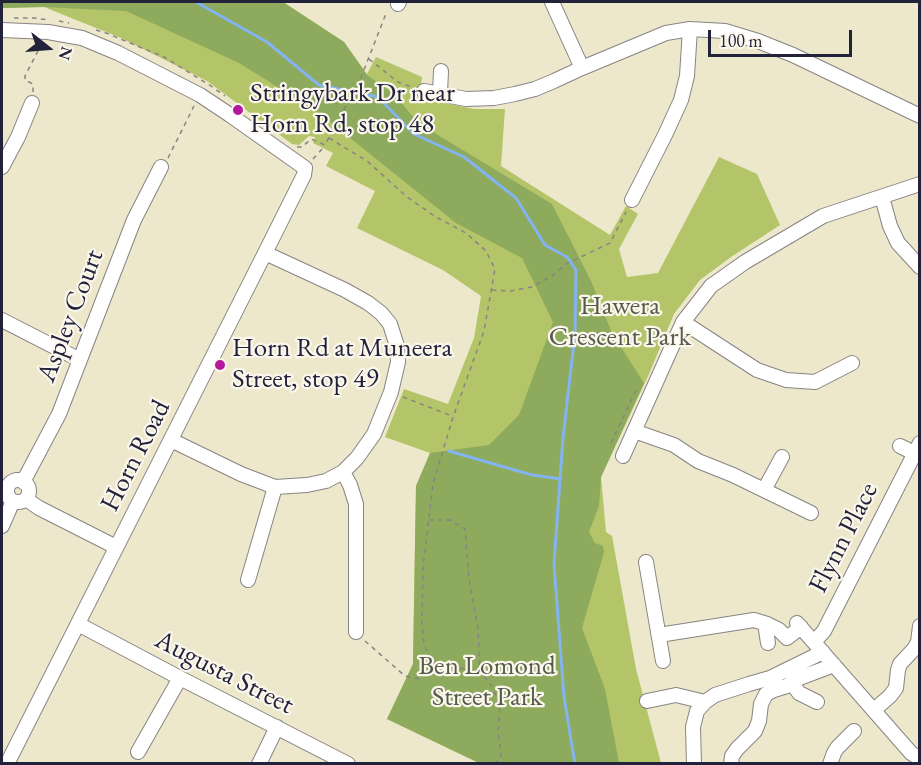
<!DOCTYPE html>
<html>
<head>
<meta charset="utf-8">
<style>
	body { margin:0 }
	#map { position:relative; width:921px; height:765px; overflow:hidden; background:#ede7cb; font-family:"EB Garamond",serif }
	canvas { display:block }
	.frame { position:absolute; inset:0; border:3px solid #22223b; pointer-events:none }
	.north { position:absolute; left:18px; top:18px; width:60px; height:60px; -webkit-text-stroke:4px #fbf7ec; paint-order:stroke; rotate:107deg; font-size:16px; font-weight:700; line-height:24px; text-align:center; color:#22223b }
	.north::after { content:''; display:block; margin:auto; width:21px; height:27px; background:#22223b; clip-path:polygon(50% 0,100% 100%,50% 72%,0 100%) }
	.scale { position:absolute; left:708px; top:30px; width:144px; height:27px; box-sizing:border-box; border:3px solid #22223b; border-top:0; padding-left:8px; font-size:18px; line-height:21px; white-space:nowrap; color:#22223b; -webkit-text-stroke:4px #fbf7ec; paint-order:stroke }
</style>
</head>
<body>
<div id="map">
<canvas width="921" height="765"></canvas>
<div class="frame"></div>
<div class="north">N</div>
<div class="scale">100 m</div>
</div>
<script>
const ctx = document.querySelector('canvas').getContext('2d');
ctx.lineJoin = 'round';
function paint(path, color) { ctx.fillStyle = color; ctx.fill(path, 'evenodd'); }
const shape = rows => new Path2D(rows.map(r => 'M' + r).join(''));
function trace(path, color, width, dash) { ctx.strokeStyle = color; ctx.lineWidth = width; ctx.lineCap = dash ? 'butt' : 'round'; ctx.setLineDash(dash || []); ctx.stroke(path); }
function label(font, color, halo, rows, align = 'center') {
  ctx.font = font + ' "EB Garamond",serif'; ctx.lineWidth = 4.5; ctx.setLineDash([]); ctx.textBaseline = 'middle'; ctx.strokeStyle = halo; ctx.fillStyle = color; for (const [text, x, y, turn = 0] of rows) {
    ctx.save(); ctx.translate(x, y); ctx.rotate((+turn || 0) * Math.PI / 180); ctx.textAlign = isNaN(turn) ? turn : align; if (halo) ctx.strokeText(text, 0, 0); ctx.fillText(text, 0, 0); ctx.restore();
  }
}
const green = shape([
	[2,2,283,2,344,42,367,74,376,57,422,77,419,98,474,109,505,109,501,166,610,235,626,206,638,214,619,249,627,277,658,273,719,157,757,174,780,225,731,257,700,280,674,314,649,374,601,477,606,532,612,536,636,669,661,763,479,763,387,719,413,664,416,486,430,453,385,437,404,389,448,404,474,338,481,296,443,270,357,228,375,191,326,166,333,153,313,143,315,137,309,136,299,145,292,144,207,81,121,38,44,7,2,8]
]);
const forest = shape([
	[2,2,283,2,344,42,367,75,395,95,418,123,552,204,591,281,612,333,644,383,601,477,599,506,589,532,595,543,603,546,604,552,582,628,605,689,619,763,479,763,387,719,413,664,416,486,430,453,489,445,519,415,553,322,522,258,456,223,319,113,239,63,126,11,44,7,2,8]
]);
const stream = shape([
	[196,2,267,42,319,85,378,97,414,134,464,157,516,198,545,245,567,257,576,270,575,334,563,438,554,564,564,697,575,764],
	[449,451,532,475,561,479]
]);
const path = shape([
	[14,18,35,18,48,20],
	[59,21,69,23],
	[96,30,106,33,164,57,211,86,225,96],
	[369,59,398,82,412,87],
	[33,92,33,84,25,80,25,76,42,43],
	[329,138,367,161,407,197,436,217,466,233,486,251,495,269,484,331,453,417,433,484,423,567,422,624,424,645,434,663,443,667,468,669,480,671,491,685,500,704,498,732,502,764],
	[297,147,302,147,311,139,325,145,360,80,387,11],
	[168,158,194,106],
	[313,159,324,147],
	[492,290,511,291,531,287,552,276,566,264,610,243,626,212],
	[403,397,452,416],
	[611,443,637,388],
	[429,520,450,520,465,529,469,579,478,628,480,671],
	[365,641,405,676,420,679,433,664],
	[495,764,500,757]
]);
const minor = shape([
	[552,2,582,68],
	[398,4,399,2],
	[2,30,48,32,82,38,118,53,200,95,230,115,305,168,304,175,265,253,7,764],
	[424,91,466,99,494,98,515,94,535,89,554,81,582,68,666,33,690,29,725,31,758,41,793,55,920,116],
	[440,93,441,71],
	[2,167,18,137,32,103],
	[882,197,890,226,898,243,920,267],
	[632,200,665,135,681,100,687,76,690,29],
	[2,320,80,360],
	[683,322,757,370,786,380,815,382,852,363],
	[634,431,674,445,698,461,733,475,811,513],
	[171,440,241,474,275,487,307,485,326,481,343,472,357,458,374,434,391,392,398,362,397,346,390,324,381,313,368,303,345,290,265,253],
	[900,446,914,453],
	[623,456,683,322,711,286,745,262,823,216,920,184],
	[343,472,350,485,356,504,356,632],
	'7 491a11 11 0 1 1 22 0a11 11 0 1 1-22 0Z',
	[23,482,59,414,134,220,161,167],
	[764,490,782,457],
	[26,499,39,508,116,547],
	[2,526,13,501],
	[646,562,663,661],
	[248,580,275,487],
	[797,623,911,753,920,759],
	[78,624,180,678,348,764],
	[767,624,766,630,768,643],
	[659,635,754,620,767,624,779,630,787,638,801,627],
	[814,642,824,631,920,443],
	[792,683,799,693,817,702],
	[647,701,676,695,705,702],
	[874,710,890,696,896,688,898,670,900,664,914,649,918,642,920,626],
	[138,752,180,678],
	[259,764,277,727],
	[694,764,693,727,697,711,705,702,715,695,749,684,770,678,823,652],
	[731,764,732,756,737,749,755,731,759,721,761,704,766,694,774,690,787,686,797,679,834,665],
	[830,764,834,753,837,748,854,731]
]);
const markers = [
	[238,110,6,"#b5179e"],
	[220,365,6,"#b5179e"]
];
const poiNames = [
	["Stringybark Dr near",250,94],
	["Horn Rd, stop 48",250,125],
	["Horn Rd at Muneera",232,349],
	["Street, stop 49",232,380]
];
const parkNames = [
	["Hawera",620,307],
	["Crescent Park",620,338],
	["Ben Lomond",487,667],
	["Street Park",487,698]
];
const streetNames = [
	["Aspley Court",71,316,-69],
	["Horn Road",136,456,-63],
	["Flynn Place",844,538,-63],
	["Augusta Street",224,673,27]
];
paint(green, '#b3c568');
paint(forest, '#8eaa5c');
trace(stream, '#83b4ef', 3);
trace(minor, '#888483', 16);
trace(path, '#888483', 1.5, [4.5, 4.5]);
trace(minor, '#fff', 14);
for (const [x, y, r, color] of markers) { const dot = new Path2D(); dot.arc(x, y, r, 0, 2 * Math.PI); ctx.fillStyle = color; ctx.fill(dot); trace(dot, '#fbf7ec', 2); }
label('27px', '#22223b', '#fbf7ec', poiNames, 'left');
label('27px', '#555b4b', '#fbf7ec', parkNames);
label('27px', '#22223b', '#fbf7ec', streetNames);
</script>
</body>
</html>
